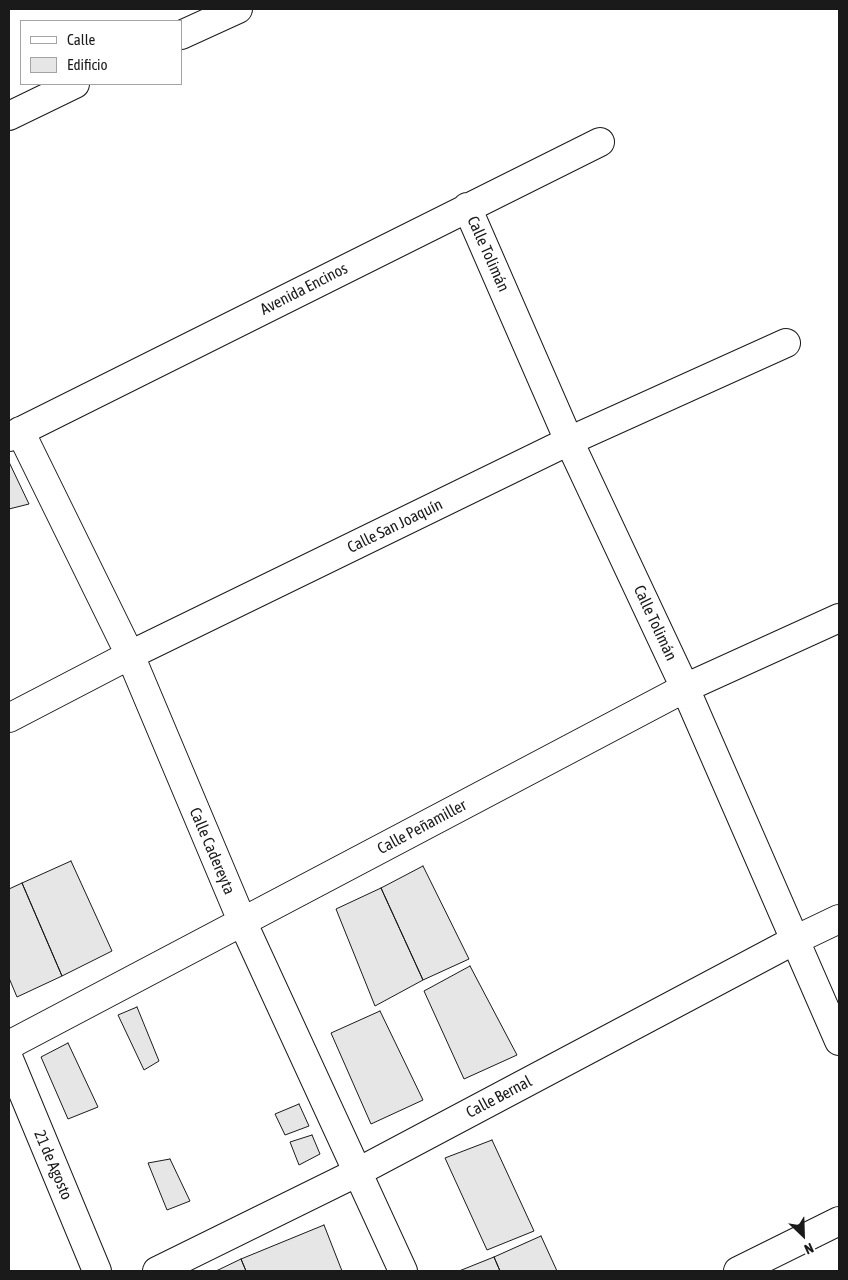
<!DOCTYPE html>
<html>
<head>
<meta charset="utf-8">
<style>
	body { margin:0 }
	#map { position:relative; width:848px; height:1280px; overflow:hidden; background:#fff; font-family:"Asap Condensed",sans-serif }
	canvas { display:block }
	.frame { position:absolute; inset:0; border:10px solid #1a1a1a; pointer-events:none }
	.legend { position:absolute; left:20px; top:20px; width:162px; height:65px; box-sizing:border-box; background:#fff; border:1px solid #a3a3a3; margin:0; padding:6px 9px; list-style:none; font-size:15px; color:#1a1a1a }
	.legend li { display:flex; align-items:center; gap:10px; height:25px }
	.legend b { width:25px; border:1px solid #a3a3a3 }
	.north { position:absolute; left:778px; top:1210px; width:50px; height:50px; -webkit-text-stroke:4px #fff; paint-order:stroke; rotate:156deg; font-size:14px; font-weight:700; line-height:20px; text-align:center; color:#1a1a1a }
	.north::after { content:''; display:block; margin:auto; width:18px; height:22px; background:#1a1a1a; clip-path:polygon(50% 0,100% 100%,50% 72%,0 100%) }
</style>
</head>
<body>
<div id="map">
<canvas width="848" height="1280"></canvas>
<div class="frame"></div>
<ul class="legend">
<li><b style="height:6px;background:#fff"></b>Calle</li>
<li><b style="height:14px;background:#e6e6e6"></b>Edificio</li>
</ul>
<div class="north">N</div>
</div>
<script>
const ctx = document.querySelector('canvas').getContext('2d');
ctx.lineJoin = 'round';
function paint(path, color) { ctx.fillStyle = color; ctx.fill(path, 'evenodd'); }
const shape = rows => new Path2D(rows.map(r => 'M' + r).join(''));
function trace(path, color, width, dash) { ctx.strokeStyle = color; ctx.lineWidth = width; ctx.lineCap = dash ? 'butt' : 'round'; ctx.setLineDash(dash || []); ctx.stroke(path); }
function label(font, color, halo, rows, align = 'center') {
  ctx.font = font + ' "Asap Condensed",sans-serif'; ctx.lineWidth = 4; ctx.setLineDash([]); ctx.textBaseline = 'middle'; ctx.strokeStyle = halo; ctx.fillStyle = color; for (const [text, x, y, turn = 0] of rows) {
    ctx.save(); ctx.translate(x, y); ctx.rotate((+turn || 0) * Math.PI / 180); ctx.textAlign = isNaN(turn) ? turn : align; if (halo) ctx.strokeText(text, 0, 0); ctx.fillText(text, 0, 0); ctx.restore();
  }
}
const building = shape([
	[9,462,29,504,9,509,9,462],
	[71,861,112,951,62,976,22,883,71,861],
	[423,866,469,959,423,980,381,888,423,866],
	[22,883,62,976,17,997,9,978,9,889,22,883],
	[381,888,423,980,375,1006,336,909,381,888],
	[470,966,517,1055,464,1079,424,991,470,966],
	[137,1007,159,1061,144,1070,118,1015,137,1007],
	[380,1011,423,1100,371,1124,331,1033,380,1011],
	[68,1043,98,1107,68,1119,41,1057,68,1043],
	[299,1104,309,1126,285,1135,275,1114,299,1104],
	[312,1135,320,1154,299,1165,290,1142,312,1135],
	[492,1140,534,1231,487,1250,445,1158,492,1140],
	[170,1159,190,1201,167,1210,148,1163,170,1159],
	[324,1225,342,1271,246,1271,241,1259,324,1225],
	[541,1236,557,1271,500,1271,494,1257,541,1236],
	[494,1257,500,1271,459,1271,494,1257],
	[241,1259,246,1271,216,1271,241,1259]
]);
const minor = shape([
	[181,35,238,9],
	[9,116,75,84],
	[467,207,569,441,685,688,839,1041],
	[20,431,130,655,242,921,403,1271],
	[9,437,600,142],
	[9,718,130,655,569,441,786,343],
	[9,1045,685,688,839,618],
	[9,1059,97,1271],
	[157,1271,356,1173,795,940,839,919],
	[738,1271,839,1221]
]);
const streetNames = [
	["Calle Tolimán",488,254,66],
	["Avenida Encinos",304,289,-27],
	["Calle San Joaquín",395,526,-26],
	["Calle Tolimán",655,623,65],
	["Calle Peñamiller",422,827,-28],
	["Calle Cadereyta",212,851,67],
	["Calle Bernal",499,1097,-28],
	["21 de Agosto",53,1165,67]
];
paint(building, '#e6e6e6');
trace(building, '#1a1a1a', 1);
trace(minor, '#1a1a1a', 30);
trace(minor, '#fff', 28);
label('16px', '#1a1a1a', '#fff', streetNames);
</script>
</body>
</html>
